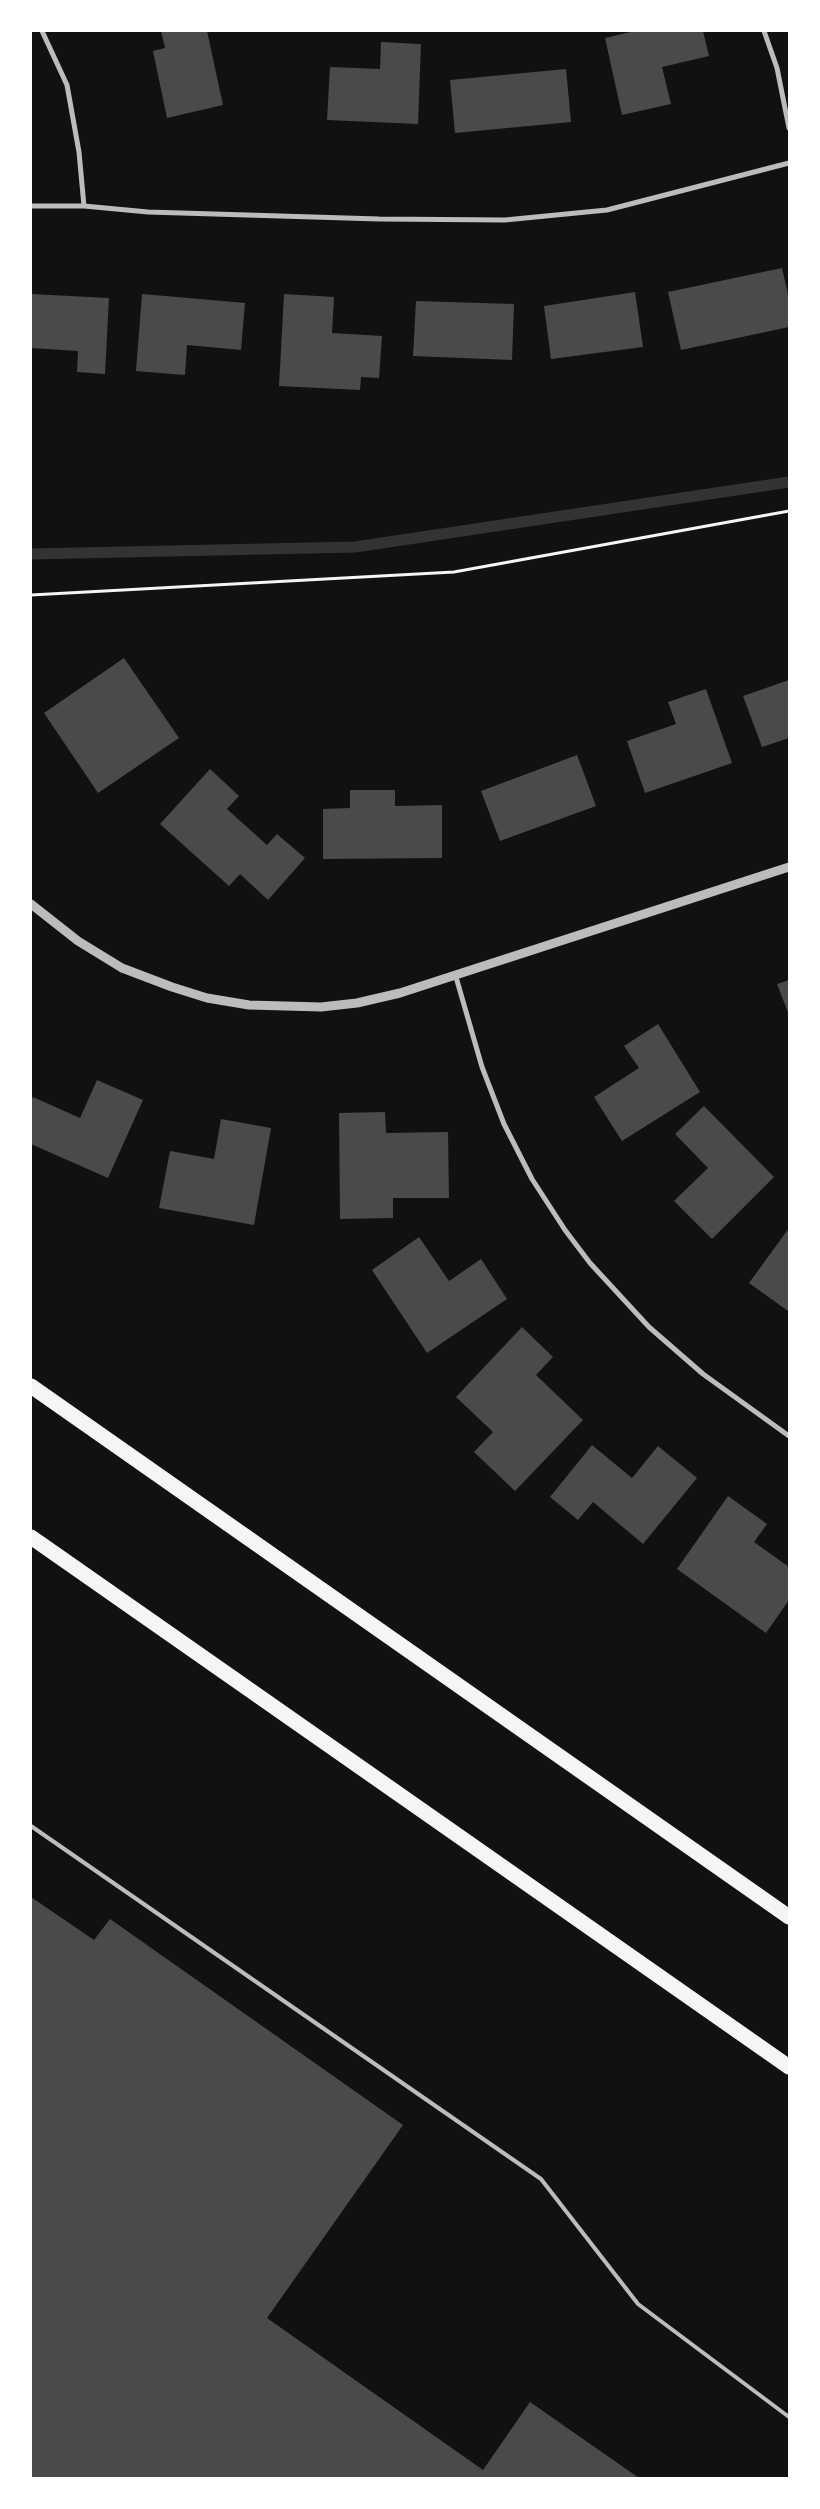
<!DOCTYPE html>
<html>
<head>
<meta charset="utf-8">
<style>
	body { margin:0 }
	#map { position:relative; width:820px; height:2509px; overflow:hidden; background:#111; font-family:"Titillium Web",sans-serif }
	canvas { display:block }
	.frame { position:absolute; inset:0; border:32px solid #fff; pointer-events:none }
</style>
</head>
<body>
<div id="map">
<canvas width="820" height="2509"></canvas>
<div class="frame"></div>
</div>
<script>
const ctx = document.querySelector('canvas').getContext('2d');
ctx.lineJoin = 'round';
const shape = rows => new Path2D(rows.map(r => 'M' + r).join(''));
function trace(path, color, width, dash) { ctx.strokeStyle = color; ctx.lineWidth = width; ctx.lineCap = dash ? 'butt' : 'round'; ctx.setLineDash(dash || []); ctx.stroke(path); }
function paint(path, color) { ctx.fillStyle = color; ctx.fill(path, 'evenodd'); }
const stream = shape([
	[31,554,355,547,789,482]
]);
const building = shape([
	[161,31,207,31,223,105,167,118,153,51,165,48],
	[635,31,703,31,709,56,662,67,671,104,622,115,605,38],
	[381,42,421,44,418,124,327,120,330,67,380,69],
	[566,69,571,122,455,133,450,80],
	[782,268,789,299,789,327,681,350,668,292],
	[635,292,643,347,551,359,544,306],
	[31,294,109,298,105,374,77,372,78,351,31,348],
	[142,294,245,303,241,350,187,345,185,375,136,371],
	[284,294,334,297,332,333,382,336,379,378,361,377,360,390,279,386],
	[416,301,514,304,512,360,413,356],
	[124,658,179,738,98,793,44,713],
	[789,680,789,738,762,747,743,696],
	[706,689,732,763,645,793,627,741,676,724,668,702],
	[577,755,596,806,500,841,481,791],
	[210,769,239,796,227,809,267,845,277,834,305,858,268,900,240,874,229,886,160,824],
	[350,790,395,790,395,806,442,805,442,858,323,859,323,809,350,808],
	[789,980,789,1015,777,984],
	[658,1024,700,1092,622,1141,594,1097,639,1068,624,1046],
	[97,1080,143,1100,108,1178,31,1144,31,1102,33,1097,80,1118],
	[704,1106,774,1177,712,1239,674,1201,708,1168,675,1134],
	[385,1112,386,1133,448,1132,449,1198,393,1198,393,1218,340,1219,339,1113],
	[221,1119,271,1128,254,1225,159,1208,170,1151,214,1159],
	[789,1228,789,1309,788,1311,749,1283],
	[419,1237,449,1281,481,1259,507,1299,427,1353,372,1270],
	[522,1327,553,1357,536,1375,583,1420,515,1491,474,1452,493,1432,456,1397],
	[592,1445,632,1478,658,1446,697,1478,643,1544,593,1502,578,1520,550,1497],
	[728,1496,767,1524,754,1542,789,1567,789,1600,766,1633,677,1569],
	[31,1897,94,1940,110,1919,403,2125,267,2318,483,2470,530,2402,639,2478,31,2478]
]);
const path = shape([
	[31,595,454,572,789,511]
]);
const service = shape([
	[31,1826,541,2179,638,2304,789,2417]
]);
const minor = shape([
	[42,31,67,85,79,152,84,206],
	[764,31,777,68,789,128],
	[31,206,84,206,148,212,379,219,505,220,607,210,789,163],
	[456,977,482,1067,504,1124,532,1179,565,1230,590,1263,649,1327,703,1374,789,1436]
]);
const tertiary = shape([
	[31,904,78,941,122,968,172,987,207,998,249,1005,321,1007,357,1003,400,993,789,867]
]);
const motorway = shape([
	[31,1386,789,1917],
	[31,1537,789,2067]
]);
trace(stream, '#333', 11);
paint(building, '#4a4a4a');
trace(path, '#f5f5f5', 3);
trace(service, '#bcbcbc', 4);
trace(minor, '#bcbcbc', 5);
trace(tertiary, '#bcbcbc', 9);
trace(motorway, '#f5f5f5', 15);
</script>
</body>
</html>
